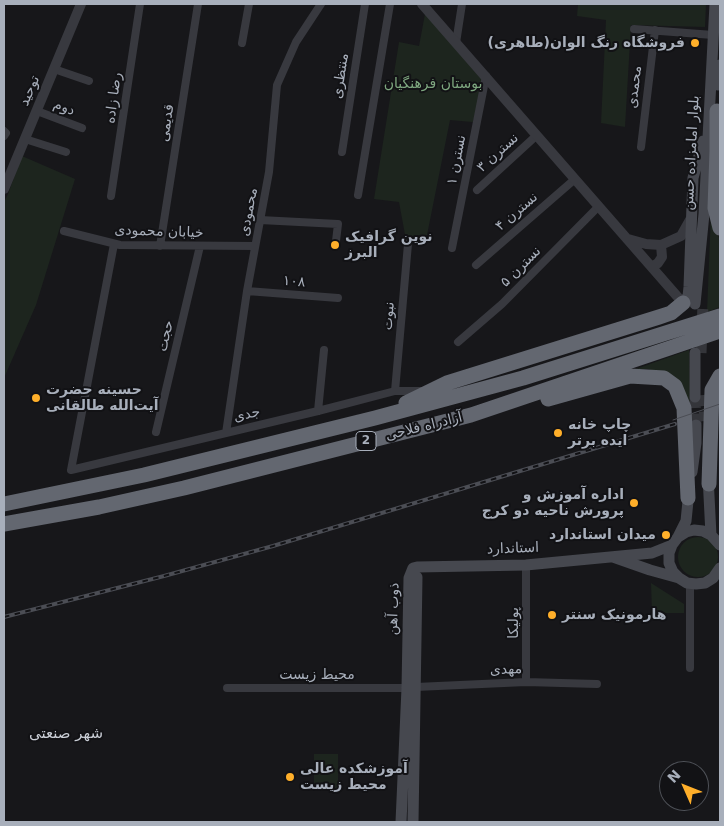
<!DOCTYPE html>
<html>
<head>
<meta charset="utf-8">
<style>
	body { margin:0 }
	#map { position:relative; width:724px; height:826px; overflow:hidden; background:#17171a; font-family:"DejaVu Sans",sans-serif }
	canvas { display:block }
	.frame { position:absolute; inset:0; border:5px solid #a8afbb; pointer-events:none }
	.north { position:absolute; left:659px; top:761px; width:50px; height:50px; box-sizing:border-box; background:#121215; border:1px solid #4e5157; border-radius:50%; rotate:314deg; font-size:14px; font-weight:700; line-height:20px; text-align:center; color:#a8afbb }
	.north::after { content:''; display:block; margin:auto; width:18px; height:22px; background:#ffaf2a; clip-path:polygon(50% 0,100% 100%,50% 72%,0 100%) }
</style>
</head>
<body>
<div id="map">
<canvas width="724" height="826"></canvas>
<div class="frame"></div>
<div class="north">N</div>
</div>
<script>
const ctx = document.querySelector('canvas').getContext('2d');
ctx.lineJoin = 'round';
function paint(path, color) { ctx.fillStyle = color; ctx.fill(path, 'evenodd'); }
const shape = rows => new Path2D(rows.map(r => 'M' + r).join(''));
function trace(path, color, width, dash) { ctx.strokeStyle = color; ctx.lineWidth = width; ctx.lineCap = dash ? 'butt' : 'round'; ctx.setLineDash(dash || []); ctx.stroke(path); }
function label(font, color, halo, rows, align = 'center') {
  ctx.font = font + ' "DejaVu Sans",Cairo,sans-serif'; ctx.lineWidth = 4; ctx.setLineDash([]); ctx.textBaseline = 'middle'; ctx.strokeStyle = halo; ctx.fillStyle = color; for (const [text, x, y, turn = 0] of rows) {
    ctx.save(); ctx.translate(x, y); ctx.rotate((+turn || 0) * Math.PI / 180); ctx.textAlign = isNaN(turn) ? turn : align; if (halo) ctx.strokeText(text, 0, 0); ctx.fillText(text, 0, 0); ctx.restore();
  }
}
const green = shape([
	[578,4,706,4,705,27,631,25,625,127,601,123,606,20,577,16],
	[425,14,484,77,473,122,450,120,425,245,406,240,399,202,374,199,399,42,419,46],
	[22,156,75,179,36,305,4,378,4,202,8,194],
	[711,213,720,241,720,307,707,312],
	[689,350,690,402,687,402,657,372,648,369,636,369],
	'678 557a20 20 0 1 1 40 0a20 20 0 1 1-40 0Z',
	[651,583,684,604,684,613,652,613],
	[314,754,338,754,338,788,314,788]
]);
const secondaryTunnel = shape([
	[701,353,703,304],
	[703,395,705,421],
	[695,397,696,425]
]);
const minor = shape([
	[634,29,713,35],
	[242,43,249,4],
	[456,43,462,4],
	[54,69,89,81],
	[37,111,82,128],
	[4,131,6,133,4,136],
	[25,139,66,152],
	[641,147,655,30],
	[342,152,365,4],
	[477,190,537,135],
	[358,195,390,4],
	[111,196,140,4],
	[260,220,338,224,336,241],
	[64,231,120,245,255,246],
	[114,244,71,470,318,411,395,391,422,391],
	[160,246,198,4],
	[452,248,486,76],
	[476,265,575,179],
	[247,291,338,298],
	[458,342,502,304,599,206],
	[395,391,408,244],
	[318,411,324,350],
	[156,432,200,246],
	[226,433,247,291,269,172,277,85,296,42,321,4],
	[690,583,690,668],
	[526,682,526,565],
	[416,687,526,682,597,684],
	[227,688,407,688]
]);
const tertiary = shape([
	[422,4,683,303],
	[4,189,81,4],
	[628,239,646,244,661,245,681,236,690,220],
	[652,267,658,263,662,257,661,245]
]);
const secondary = shape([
	[718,85,720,65],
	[685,300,688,296,689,287,693,178,703,141],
	[695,304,704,214,715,4],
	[695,353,695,397],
	[692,472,696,443,696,425],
	[708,476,711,535],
	[678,537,686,521,689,491],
	[720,545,711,535,703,531,694,530,686,532,678,537,672,545,669,553,669,563,673,572,679,578,687,583,696,584,705,583,713,578,720,568],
	[613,557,650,570,679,578],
	[417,567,526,565,652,553,672,545],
	[401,822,407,688,409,578,413,568,417,567],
	[413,822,417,577]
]);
const motorway = shape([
	[717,111,717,151,715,208,720,228],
	[548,399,630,376,664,378,675,386,684,408,688,498],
	[406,403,447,383,659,317,671,313,683,303],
	[709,484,712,390,720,376],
	[4,504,144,475,375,418,523,378,720,316],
	[4,524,99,507,184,488,471,415,720,331]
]);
const tram = shape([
	[673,420,720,404]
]);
const rail = shape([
	[4,617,164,576,273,546,675,424]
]);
const markers = [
	[695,43,5,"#ffaf2a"],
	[335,245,5,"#ffaf2a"],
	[36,398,5,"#ffaf2a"],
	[558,433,5,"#ffaf2a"],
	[634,503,5,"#ffaf2a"],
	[666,535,5,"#ffaf2a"],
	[552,615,5,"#ffaf2a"],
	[290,777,5,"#ffaf2a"]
];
const shields = [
	[366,441,20]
];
const shieldNames = [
	["2",366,441]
];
const poiNames = [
	["فروشگاه رنگ الوان(طاهری)",685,43,"right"],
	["نوین گرافیک",345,237],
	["البرز",345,253],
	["حسینه حضرت",46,390],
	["آیت‌الله طالقانی",46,406],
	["چاپ خانه",568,425],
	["ایده برتر",568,441],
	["اداره آموزش و",624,495,"right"],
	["پرورش ناحیه دو کرج",624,511,"right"],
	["میدان استاندارد",656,535,"right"],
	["هارمونیک سنتر",562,615],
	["آموزشکده عالی",300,769],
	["محیط زیست",300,785]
];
const streetNames = [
	["منتظری",341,76,-81],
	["محمدی",635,87,-83],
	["توحید",30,91,-67],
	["رضا زاده",114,98,-82],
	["دوم",64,108,21],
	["قدیمی",167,123,-81],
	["نسترن ۳",498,153,-42],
	["بلوار امامزاده حسن",692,153,-87],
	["نسترن ۱",457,160,-79],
	["محمودی",249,212,-79],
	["نسترن ۴",517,212,-41],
	["خیابان محمودی",159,232,2],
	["نسترن ۵",521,267,-45],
	["۱۰۸",294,282,5],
	["نبوت",389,316,-85],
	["حجت",166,336,-77],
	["جدی",247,415,-13],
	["آزادراه فلاحی",424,427,-14],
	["استاندارد",513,549,-2],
	["ذوب آهن",394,609,-88],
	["پولیکا",514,623,-90],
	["مهدی",506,670,-2],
	["محیط زیست",317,675]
];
const parkNames = [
	["بوستان فرهنگیان",433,84]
];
const neighbourhoodNames = [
	["شهر صنعتی",66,734]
];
paint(green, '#1d251e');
trace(secondaryTunnel, '#34353a', 11, [11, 5.5]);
trace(minor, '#38393f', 8);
trace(tertiary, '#38393f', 10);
trace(secondary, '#46484f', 11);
trace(motorway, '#636770', 15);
trace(tram, '#4b4d54', 1);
trace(rail, '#4b4d54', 4);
trace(rail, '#121215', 2, [5.5]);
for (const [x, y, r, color] of markers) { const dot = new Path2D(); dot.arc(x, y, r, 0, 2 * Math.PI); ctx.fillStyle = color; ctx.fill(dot); trace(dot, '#121215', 2); }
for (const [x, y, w] of shields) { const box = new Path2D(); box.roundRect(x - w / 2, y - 9.5, w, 19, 4); ctx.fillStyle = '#121215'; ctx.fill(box); trace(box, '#a8afbb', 1); }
label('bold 12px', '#a8afbb', null, shieldNames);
label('bold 14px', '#a8afbb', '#121215', poiNames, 'left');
label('14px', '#a8afbb', '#121215', streetNames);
label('14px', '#7ea77f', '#121215', parkNames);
label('15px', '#caced6', '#121215', neighbourhoodNames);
</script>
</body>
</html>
